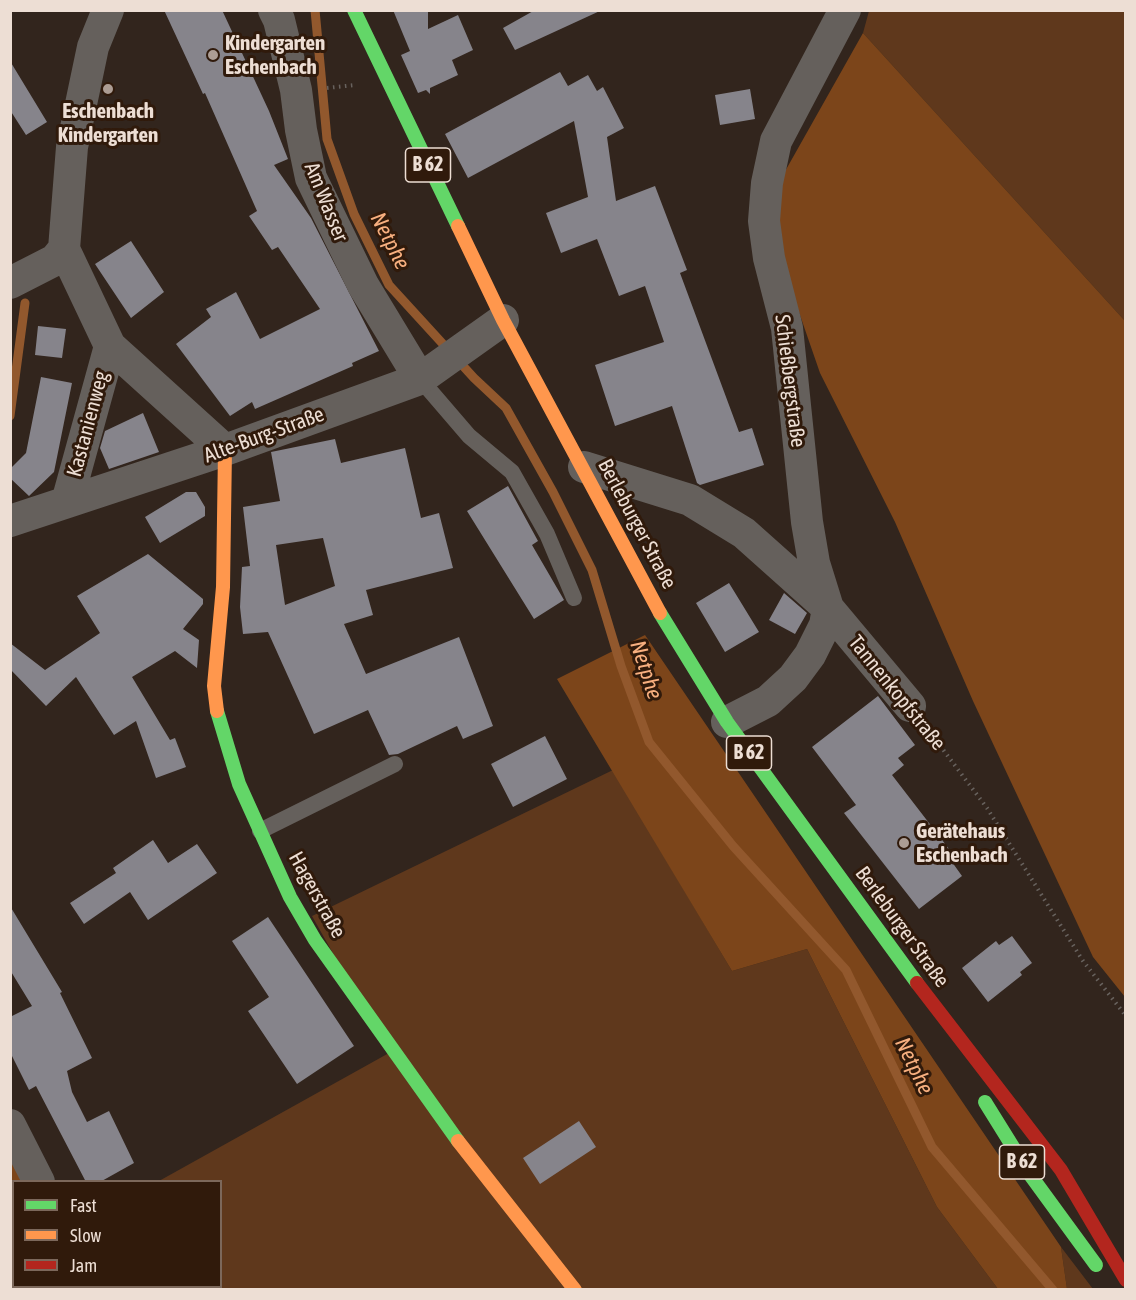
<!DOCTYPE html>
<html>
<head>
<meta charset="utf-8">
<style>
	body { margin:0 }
	#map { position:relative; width:1136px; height:1300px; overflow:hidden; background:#32251d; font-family:"Asap Condensed",sans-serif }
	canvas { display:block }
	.frame { position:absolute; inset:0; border:12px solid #edded4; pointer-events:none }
	.legend { position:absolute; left:12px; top:1180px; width:210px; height:108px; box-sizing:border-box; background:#301a0b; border:2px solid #7c685b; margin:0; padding:8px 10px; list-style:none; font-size:18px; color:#edded4 }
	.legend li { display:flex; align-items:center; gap:12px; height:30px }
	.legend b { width:30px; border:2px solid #7c685b }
</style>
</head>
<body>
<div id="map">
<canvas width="1136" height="1300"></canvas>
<div class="frame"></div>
<ul class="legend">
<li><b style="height:8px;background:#63d668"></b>Fast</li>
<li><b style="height:8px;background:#ff974d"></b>Slow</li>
<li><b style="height:8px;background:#b3261e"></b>Jam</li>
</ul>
</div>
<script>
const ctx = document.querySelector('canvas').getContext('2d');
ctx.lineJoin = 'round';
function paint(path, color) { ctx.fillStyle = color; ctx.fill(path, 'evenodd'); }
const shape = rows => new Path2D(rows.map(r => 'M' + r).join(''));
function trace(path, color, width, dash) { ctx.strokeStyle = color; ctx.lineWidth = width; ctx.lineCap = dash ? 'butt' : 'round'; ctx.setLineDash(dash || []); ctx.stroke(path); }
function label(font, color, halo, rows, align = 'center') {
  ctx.font = font + ' "Asap Condensed",sans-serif'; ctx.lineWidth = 6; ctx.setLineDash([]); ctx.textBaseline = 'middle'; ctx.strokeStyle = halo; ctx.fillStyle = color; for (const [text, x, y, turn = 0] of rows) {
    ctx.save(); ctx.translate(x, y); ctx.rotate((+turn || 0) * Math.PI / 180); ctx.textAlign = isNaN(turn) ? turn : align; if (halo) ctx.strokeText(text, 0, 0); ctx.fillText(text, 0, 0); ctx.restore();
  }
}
const green = shape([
	[869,11,1125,11,1125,321,863,33],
	[613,770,732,971,807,949,937,1207,998,1289,63,1290,63,1287,220,1286,220,1182,159,1181,389,1053,312,916],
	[1061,1247,1093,1289,1067,1289]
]);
const forest = shape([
	[863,33,1125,321,1125,997,1093,957,973,701,895,522,820,373,773,237,779,182],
	[645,635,1061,1247,1067,1289,998,1289,937,1207,807,949,732,971,557,679],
	[10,1157,23,1181,14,1182,14,1286,63,1287,63,1289,11,1289]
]);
const stream = shape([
	[315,10,327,139,354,214,389,285,474,378,506,408,553,492,592,570,621,666,649,742,733,846,846,970,932,1147,1053,1290],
	[10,416,25,303]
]);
const building = shape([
	[164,10,222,10,269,111,288,159,274,165,311,218,379,351,352,363,353,366,255,409,252,402,230,416,176,344,211,317,206,309,236,292,260,339,320,309,278,247,272,250,249,216,257,211,205,93,203,94],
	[393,10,428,10,428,29,458,15,473,50,452,60,458,75,430,88,430,94,426,90,418,93,401,55,410,51],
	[535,10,602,10,515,50,503,28],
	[10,61,47,122,26,135,10,110],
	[560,72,568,86,588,75,597,91,603,87,624,128,607,137,616,201,655,186,687,270,680,273,739,432,752,428,764,465,700,485,697,483,672,406,615,426,595,365,664,342,645,286,619,296,597,239,561,253,546,213,588,197,574,121,468,178,445,134],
	[750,89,755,119,720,125,715,95],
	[131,241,164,292,131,318,95,264],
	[38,326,66,329,62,358,35,355],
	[41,377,72,383,54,472,29,496,10,478,10,469,26,453],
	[143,413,159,452,109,469,100,448,105,431],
	[335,439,341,463,405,448,421,518,439,513,453,568,366,590,373,615,344,624,366,674,459,637,493,726,463,739,457,726,398,754,389,755,368,710,314,734,268,632,243,634,240,607,242,567,250,566,243,507,280,501,271,452],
	[323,538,335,586,285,605,276,545],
	[508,486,538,541,532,545,564,600,534,619,467,511],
	[186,492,196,492,205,507,205,516,160,543,145,517],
	[148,554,203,599,203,604,183,629,199,640,197,668,175,651,132,677,170,740,175,738,186,767,156,778,136,721,114,735,76,677,46,706,10,669,10,643,45,670,100,633,77,596],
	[729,583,759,632,725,652,696,603],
	[784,593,807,613,795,634,769,620],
	[878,696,915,745,898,758,904,765,892,775,956,858,952,862,962,876,919,909,844,813,856,805,812,747],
	[545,736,567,779,513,807,491,764],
	[153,840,168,863,197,844,217,873,148,920,130,892,84,924,70,903,116,873,113,868],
	[10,906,62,992,60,993,92,1058,67,1071,72,1092,87,1122,109,1111,134,1163,100,1182,86,1182,36,1086,29,1090,10,1052,10,1017,32,1006,10,970],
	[268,917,354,1046,297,1084,248,1011,269,997,232,941],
	[1012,936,1032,963,1020,972,1022,975,988,1002,962,968,996,941,999,945],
	[579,1121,596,1147,540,1184,523,1158]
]);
const path = shape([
	[327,88,355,85],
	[929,731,987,808,1083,961,1126,1016],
	[75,1286,77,1290],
	[100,1286,101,1290]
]);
const lane = shape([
	[420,379,469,436,512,472,547,534,574,598],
	[260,831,395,764]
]);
const street = shape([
	[274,10,279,20,296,90,301,130,311,178,363,285,420,379],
	[64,249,110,346,225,450],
	[10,283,55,260,64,249,72,147,93,47,108,10],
	[584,467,690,500,744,533,828,608,910,706],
	[67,502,110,346],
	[10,521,225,450,420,379,503,320],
	[727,722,768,701,793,678,810,655,825,625,828,608,814,563,807,522,787,328,769,258,764,221,767,183,776,141,845,10],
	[10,1125,39,1182]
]);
const fast = shape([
	[354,10,458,226],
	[660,613,727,722,917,983],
	[217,711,239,784,290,897,315,940,458,1141],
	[985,1102,1031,1176,1096,1265]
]);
const slow = shape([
	[458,226,503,320,660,613],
	[217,711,214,686,223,587,225,450],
	[458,1141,575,1290]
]);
const jam = shape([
	[917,983,1061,1170,1126,1280]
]);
const markers = [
	[213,55,6,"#ac9d94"],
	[108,89,6,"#ac9d94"],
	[904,843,6,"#ac9d94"]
];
const shields = [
	[428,165,45],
	[749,753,45],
	[1022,1162,45]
];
const shieldNames = [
	["B 62",428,165],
	["B 62",749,753],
	["B 62",1022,1162]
];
const poiNames = [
	["Kindergarten",225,43],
	["Eschenbach",225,67],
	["Eschenbach",108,111,"center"],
	["Kindergarten",108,135,"center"],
	["Gerätehaus",916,831],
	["Eschenbach",916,855]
];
const streetNames = [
	["Am Wasser",326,202,68],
	["Schießbergstraße",790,381,83],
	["Kastanienweg",88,424,-75],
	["Alte-Burg-Straße",264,435,-20],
	["Berleburger Straße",637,524,62],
	["Tannenkopfstraße",897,693,51],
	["Hagerstraße",317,895,61],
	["Berleburger Straße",902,927,54]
];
const waterNames = [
	["Netphe",390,241,63],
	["Netphe",646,670,72],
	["Netphe",914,1066,64]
];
paint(green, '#5f381c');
paint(forest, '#7c451a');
trace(stream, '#92582d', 9);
paint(building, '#86848b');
trace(path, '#68625e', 4, [1.5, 4.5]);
trace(lane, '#65605c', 16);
trace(street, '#65605c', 32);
trace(fast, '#63d668', 14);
trace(slow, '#ff974d', 14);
trace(jam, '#b3261e', 14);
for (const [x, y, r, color] of markers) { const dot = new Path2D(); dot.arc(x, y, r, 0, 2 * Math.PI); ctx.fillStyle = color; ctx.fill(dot); trace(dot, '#301a0b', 2); }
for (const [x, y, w] of shields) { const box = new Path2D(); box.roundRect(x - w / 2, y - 17, w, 34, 4.5); ctx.fillStyle = '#301a0b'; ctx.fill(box); trace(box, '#edded4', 1.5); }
label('bold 20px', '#edded4', null, shieldNames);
label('bold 21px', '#edded4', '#301a0b', poiNames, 'left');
label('21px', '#edded4', '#301a0b', streetNames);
label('italic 22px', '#f7af7f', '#301a0b', waterNames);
</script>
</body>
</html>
